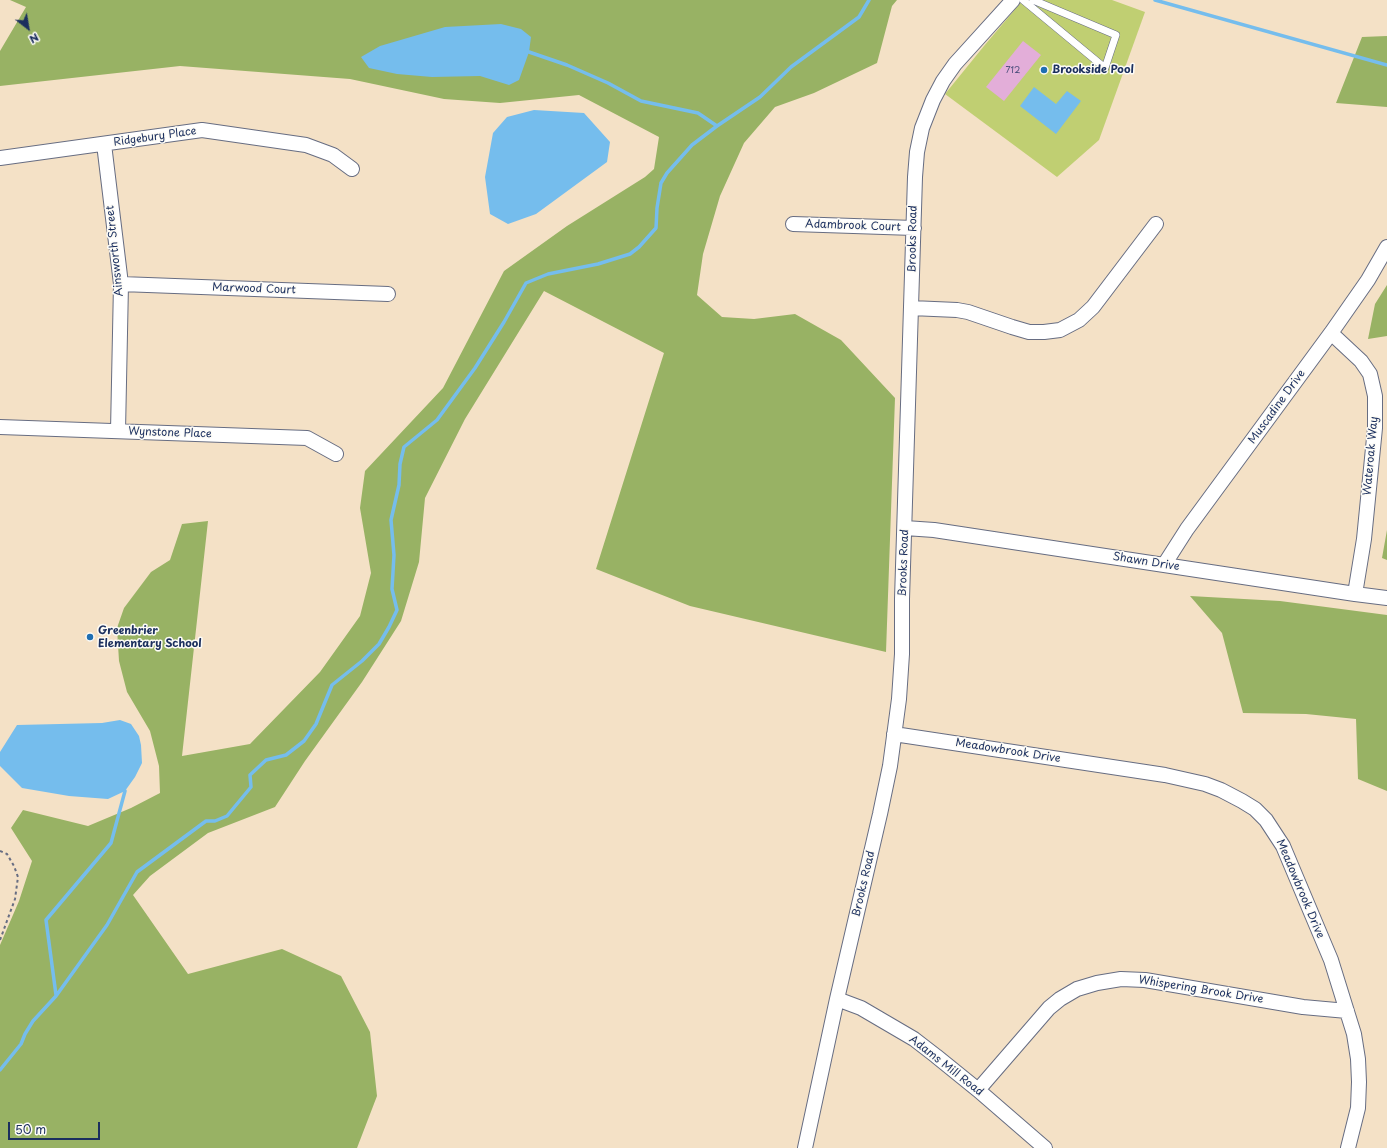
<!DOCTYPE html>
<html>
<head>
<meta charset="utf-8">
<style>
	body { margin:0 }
	#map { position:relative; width:1387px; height:1148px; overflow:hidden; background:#f4e1c6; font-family:"Playpen Sans",sans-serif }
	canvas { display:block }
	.north { position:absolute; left:8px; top:8px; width:40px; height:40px; -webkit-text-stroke:3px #fdfcf7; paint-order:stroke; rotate:149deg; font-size:11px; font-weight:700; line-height:16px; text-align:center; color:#1b2f5e }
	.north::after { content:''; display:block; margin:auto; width:14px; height:18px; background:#1b2f5e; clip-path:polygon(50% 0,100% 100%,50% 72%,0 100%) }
	.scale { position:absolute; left:8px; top:1122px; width:92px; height:18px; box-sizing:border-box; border:2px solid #1b2f5e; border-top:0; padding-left:5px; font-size:12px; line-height:14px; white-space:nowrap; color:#1b2f5e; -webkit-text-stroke:3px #fdfcf7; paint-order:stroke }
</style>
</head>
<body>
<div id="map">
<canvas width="1387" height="1148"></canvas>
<div class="north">N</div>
<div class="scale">50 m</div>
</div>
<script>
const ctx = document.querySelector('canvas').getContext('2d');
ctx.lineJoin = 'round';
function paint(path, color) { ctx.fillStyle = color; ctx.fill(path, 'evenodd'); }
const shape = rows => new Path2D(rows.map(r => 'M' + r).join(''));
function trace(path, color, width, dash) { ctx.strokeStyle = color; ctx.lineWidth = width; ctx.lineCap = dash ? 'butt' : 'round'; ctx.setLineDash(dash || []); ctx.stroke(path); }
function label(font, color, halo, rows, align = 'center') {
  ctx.font = font + ' "Playpen Sans",sans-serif'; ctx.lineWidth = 3; ctx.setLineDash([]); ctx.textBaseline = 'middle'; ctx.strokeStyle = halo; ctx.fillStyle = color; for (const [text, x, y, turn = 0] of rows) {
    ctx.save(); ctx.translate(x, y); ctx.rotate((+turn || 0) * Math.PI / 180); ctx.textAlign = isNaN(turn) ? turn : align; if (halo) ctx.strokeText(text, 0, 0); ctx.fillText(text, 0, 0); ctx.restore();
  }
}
const green = shape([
	[1023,0,1112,0,1145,12,1099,140,1057,177,945,94,984,46]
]);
const forest = shape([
	[10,0,897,0,892,6,877,63,814,93,775,107,744,143,720,196,703,254,697,295,722,317,754,319,795,314,841,340,895,398,886,652,690,606,596,569,664,353,544,291,465,419,425,498,419,562,401,621,362,682,305,761,275,807,208,833,150,876,133,895,188,974,282,949,341,976,370,1032,377,1096,357,1148,0,1148,0,945,19,901,32,861,11,828,23,810,88,826,131,808,160,793,159,766,150,731,127,692,119,661,117,628,124,608,151,572,170,560,182,524,208,521,182,756,250,744,320,672,360,616,371,573,360,508,365,471,443,388,504,271,567,226,645,177,654,169,659,137,579,95,500,103,444,99,350,79,180,66,0,86,0,51,26,7],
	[1387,36,1387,107,1336,103,1362,37],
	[1387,285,1387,336,1368,339,1375,304],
	[1387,530,1387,560,1382,558],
	[1190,596,1280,601,1387,615,1387,791,1358,779,1356,719,1306,714,1243,713,1222,633]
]);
const water = shape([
	[501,24,521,29,531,37,529,52,519,80,509,85,480,76,432,77,397,74,369,68,361,57,380,46,445,27],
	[1034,87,1056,104,1067,91,1081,101,1056,134,1020,106],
	[534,110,584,113,610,142,607,162,536,214,508,224,490,214,485,177,493,133,507,117],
	[120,720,131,724,139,736,141,745,142,763,135,777,125,791,108,799,69,796,22,788,0,766,0,752,17,725,102,723]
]);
const stream = shape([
	[1155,0,1387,65],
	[529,52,567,65,608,83,641,101,698,113,717,126],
	[56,995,46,920,111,843,125,791],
	[0,1070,21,1044,25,1034,33,1021,56,996,107,925,137,872,206,821,215,821,227,816,251,787,250,775,266,760,286,755,304,741,316,724,332,685,362,661,379,644,389,627,397,610,392,589,394,555,391,520,399,485,400,464,404,447,437,420,475,368,504,322,526,283,548,274,598,264,630,254,639,247,656,228,657,208,661,183,667,173,692,145,717,126,760,97,791,67,859,17,869,0]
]);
const building = shape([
	[1023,41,1041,55,1004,101,986,87]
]);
const path = shape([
	[0,851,7,854,14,866,18,877,15,899,0,940]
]);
const service = shape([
	[1023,0,1105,68,1116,35,1033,0]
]);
const minor = shape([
	[104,144,121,284,118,431],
	[0,158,202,130,306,145,333,155,352,169],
	[793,224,914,228],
	[121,284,388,294],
	[911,308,957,310,968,312,1012,327,1029,332,1044,332,1060,330,1079,320,1093,307,1156,224],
	[1331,333,1361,361,1370,374,1375,396,1375,428,1364,539,1355,594],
	[0,427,307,438,336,454],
	[905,528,934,530,1355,594,1387,598],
	[1164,565,1187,529,1331,333,1368,280,1387,247],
	[894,734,1165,775,1205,784,1221,790,1242,801,1255,809,1266,820,1283,846,1331,960,1354,1034,1358,1059,1359,1082,1358,1108,1348,1148],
	[837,999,861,1008,914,1039,936,1056,978,1090,1045,1148],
	[978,1090,1049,1008,1060,999,1077,989,1097,983,1121,979,1145,980,1303,1007,1347,1011],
	[805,1148,837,999,880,814,890,766,899,699,902,654,902,599,915,177,917,152,922,128,933,100,943,81,955,64,1013,0]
]);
const markers = [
	[1044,70,4,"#1f6fb2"],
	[90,637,4,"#1f6fb2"]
];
const numberNames = [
	["712",1013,71]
];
const poiNames = [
	["Brookside Pool",1052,70],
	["Greenbrier",98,631],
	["Elementary School",98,644]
];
const streetNames = [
	["Ridgebury Place",155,137,-8],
	["Adambrook Court",853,226,2],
	["Brooks Road",913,239,-89],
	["Ainsworth Street",115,251,-96],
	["Marwood Court",254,289,2],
	["Muscadine Drive",1277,407,-54],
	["Wynstone Place",170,433,2],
	["Wateroak Way",1371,456,-85],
	["Shawn Drive",1146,562,9],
	["Brooks Road",904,563,-88],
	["Meadowbrook Drive",1008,751,9],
	["Brooks Road",864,884,-77],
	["Meadowbrook Drive",1300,889,67],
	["Whispering Brook Drive",1201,990,9],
	["Adams Mill Road",946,1066,38]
];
paint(green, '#c0cf72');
paint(forest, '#98b264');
paint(water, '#75bded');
trace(stream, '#75bded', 3.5);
paint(building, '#e3aed9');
trace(service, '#676d82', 8);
trace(minor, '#676d82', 16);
trace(path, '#676d82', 2, [3, 3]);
trace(service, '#fff', 7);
trace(minor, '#fff', 14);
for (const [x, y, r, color] of markers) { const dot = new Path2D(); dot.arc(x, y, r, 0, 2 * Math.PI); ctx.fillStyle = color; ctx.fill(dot); trace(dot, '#fdfcf7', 1.5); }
label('9px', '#4d4f7d', null, numberNames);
label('bold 11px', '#1b2f5e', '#fdfcf7', poiNames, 'left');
label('11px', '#1b2f5e', '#fdfcf7', streetNames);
</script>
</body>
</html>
